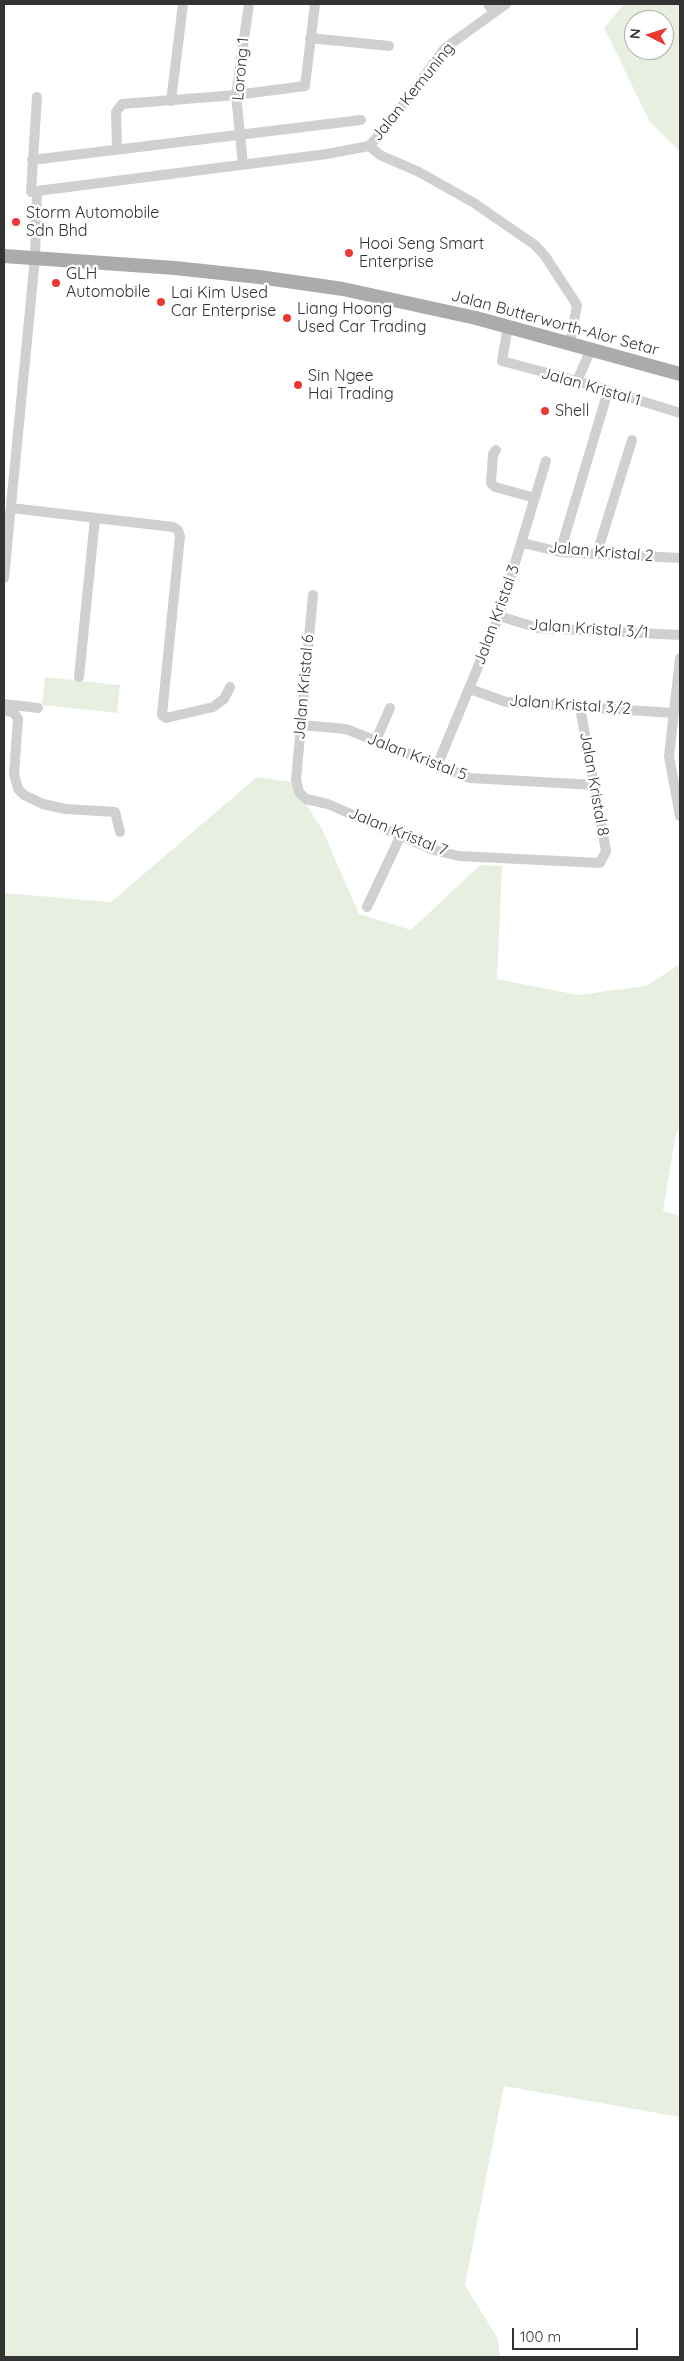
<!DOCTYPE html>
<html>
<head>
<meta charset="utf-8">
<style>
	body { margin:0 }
	#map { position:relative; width:684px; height:2361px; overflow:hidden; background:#fff; font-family:Quicksand,sans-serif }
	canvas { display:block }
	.frame { position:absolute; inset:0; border:5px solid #333; pointer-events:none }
	.north { position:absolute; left:624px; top:10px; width:50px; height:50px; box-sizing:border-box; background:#fff; border:1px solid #adadad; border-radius:50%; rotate:275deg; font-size:14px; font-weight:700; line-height:20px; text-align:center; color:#333 }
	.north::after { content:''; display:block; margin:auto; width:18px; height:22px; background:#ed3831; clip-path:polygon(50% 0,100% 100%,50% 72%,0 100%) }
	.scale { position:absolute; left:512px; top:2328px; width:126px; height:22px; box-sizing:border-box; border:2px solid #333; border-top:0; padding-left:6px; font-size:15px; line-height:18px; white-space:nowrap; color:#333; -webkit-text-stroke:4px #fff; paint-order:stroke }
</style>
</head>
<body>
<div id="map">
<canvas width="684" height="2361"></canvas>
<div class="frame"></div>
<div class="north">N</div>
<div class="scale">100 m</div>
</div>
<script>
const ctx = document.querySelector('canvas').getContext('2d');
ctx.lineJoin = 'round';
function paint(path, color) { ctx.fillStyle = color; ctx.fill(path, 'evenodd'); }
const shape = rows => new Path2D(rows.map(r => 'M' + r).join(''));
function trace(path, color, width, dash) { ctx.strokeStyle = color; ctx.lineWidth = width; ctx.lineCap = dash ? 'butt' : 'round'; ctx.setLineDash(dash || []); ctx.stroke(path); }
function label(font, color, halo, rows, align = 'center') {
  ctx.font = font + ' Quicksand,sans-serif'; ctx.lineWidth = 5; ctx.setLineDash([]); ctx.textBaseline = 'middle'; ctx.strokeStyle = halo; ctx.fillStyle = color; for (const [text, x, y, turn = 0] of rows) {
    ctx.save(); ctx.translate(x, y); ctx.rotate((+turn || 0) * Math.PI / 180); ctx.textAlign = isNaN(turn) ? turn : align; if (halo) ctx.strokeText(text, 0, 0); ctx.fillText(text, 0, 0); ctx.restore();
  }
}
const green = shape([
	[624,4,680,4,680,152,650,122,604,28],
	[634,20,664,20,664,50,634,50],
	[45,677,120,685,117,713,42,705],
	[257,777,292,782,322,829,359,914,411,930,480,865,502,866,497,979,578,995,646,986,680,964,680,1123,675,1139,663,1211,680,1216,680,2117,504,2086,465,2285,498,2339,500,2357,4,2357,4,893,111,902]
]);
const minor = shape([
	[488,4,494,12],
	[310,38,389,46],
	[171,101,183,4],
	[369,146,380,155,419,172,474,203,535,245,545,256,577,305,570,344],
	[369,146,385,129,445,48,506,4],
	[117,149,116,112,122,104,236,95,305,86,315,4],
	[32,160,361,120],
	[243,165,236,95,249,4],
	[31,192,37,97],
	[508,326,502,361,577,381,680,413],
	[577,381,591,349],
	[496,450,493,454,491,483,495,487,535,498],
	[11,508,173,527,178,530,180,536,162,715,166,718,213,707,224,699,230,687],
	[523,543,560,552,680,558],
	[560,552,608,391],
	[597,553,632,440],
	[4,578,35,258,37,191,327,154,369,146],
	[313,595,296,780,299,792,306,799,328,804,431,849,446,853,459,856,600,863,606,851,580,707],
	[499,616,538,628,680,635],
	[680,658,669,756,680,816],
	[79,677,95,518],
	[470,689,506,702,673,713],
	[4,704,38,708],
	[4,710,14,713,18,719,14,774,18,789,24,795,43,804,65,809,115,812,120,832],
	[301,725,346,729,470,778,595,785],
	[376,740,390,708],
	[437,766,499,616,546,461],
	[367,907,401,835]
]);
const major = shape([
	[4,256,175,268,259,277,343,289,476,318,680,374]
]);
const markers = [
	[16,222,5,"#ed3831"],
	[349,253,5,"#ed3831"],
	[56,283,5,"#ed3831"],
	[161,302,5,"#ed3831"],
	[287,318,5,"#ed3831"],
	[298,385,5,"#ed3831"],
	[545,411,5,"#ed3831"]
];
const streetNames = [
	["Lorong 1",241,69,-85],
	["Jalan Kemuning",413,92,-51],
	["Jalan Butterworth-Alor Setar",555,323,15],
	["Jalan Kristal 1",591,387,16],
	["Jalan Kristal 2",601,552,5],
	["Jalan Kristal 3",497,615,-70],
	["Jalan Kristal 3/1",589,629,4],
	["Jalan Kristal 6",304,687,-85],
	["Jalan Kristal 3/2",570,705,4],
	["Jalan Kristal 5",417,757,21],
	["Jalan Kristal 8",594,784,80],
	["Jalan Kristal 7",398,832,22]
];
const poiNames = [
	["Storm Automobile",26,213],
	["Sdn Bhd",26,231],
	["Hooi Seng Smart",359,244],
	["Enterprise",359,262],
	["GLH",66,274],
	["Automobile",66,292],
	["Lai Kim Used",171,293],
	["Car Enterprise",171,311],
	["Liang Hoong",297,309],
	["Used Car Trading",297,327],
	["Sin Ngee",308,376],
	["Hai Trading",308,394],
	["Shell",555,411]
];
paint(green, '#e7efe1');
trace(minor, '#d0d0d0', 10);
trace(major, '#ababab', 14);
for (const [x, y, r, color] of markers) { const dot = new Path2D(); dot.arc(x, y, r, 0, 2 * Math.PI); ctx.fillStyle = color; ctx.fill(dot); trace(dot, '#fff', 2); }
label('16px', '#333', '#fff', streetNames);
label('16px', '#333', '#fff', poiNames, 'left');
</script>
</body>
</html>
